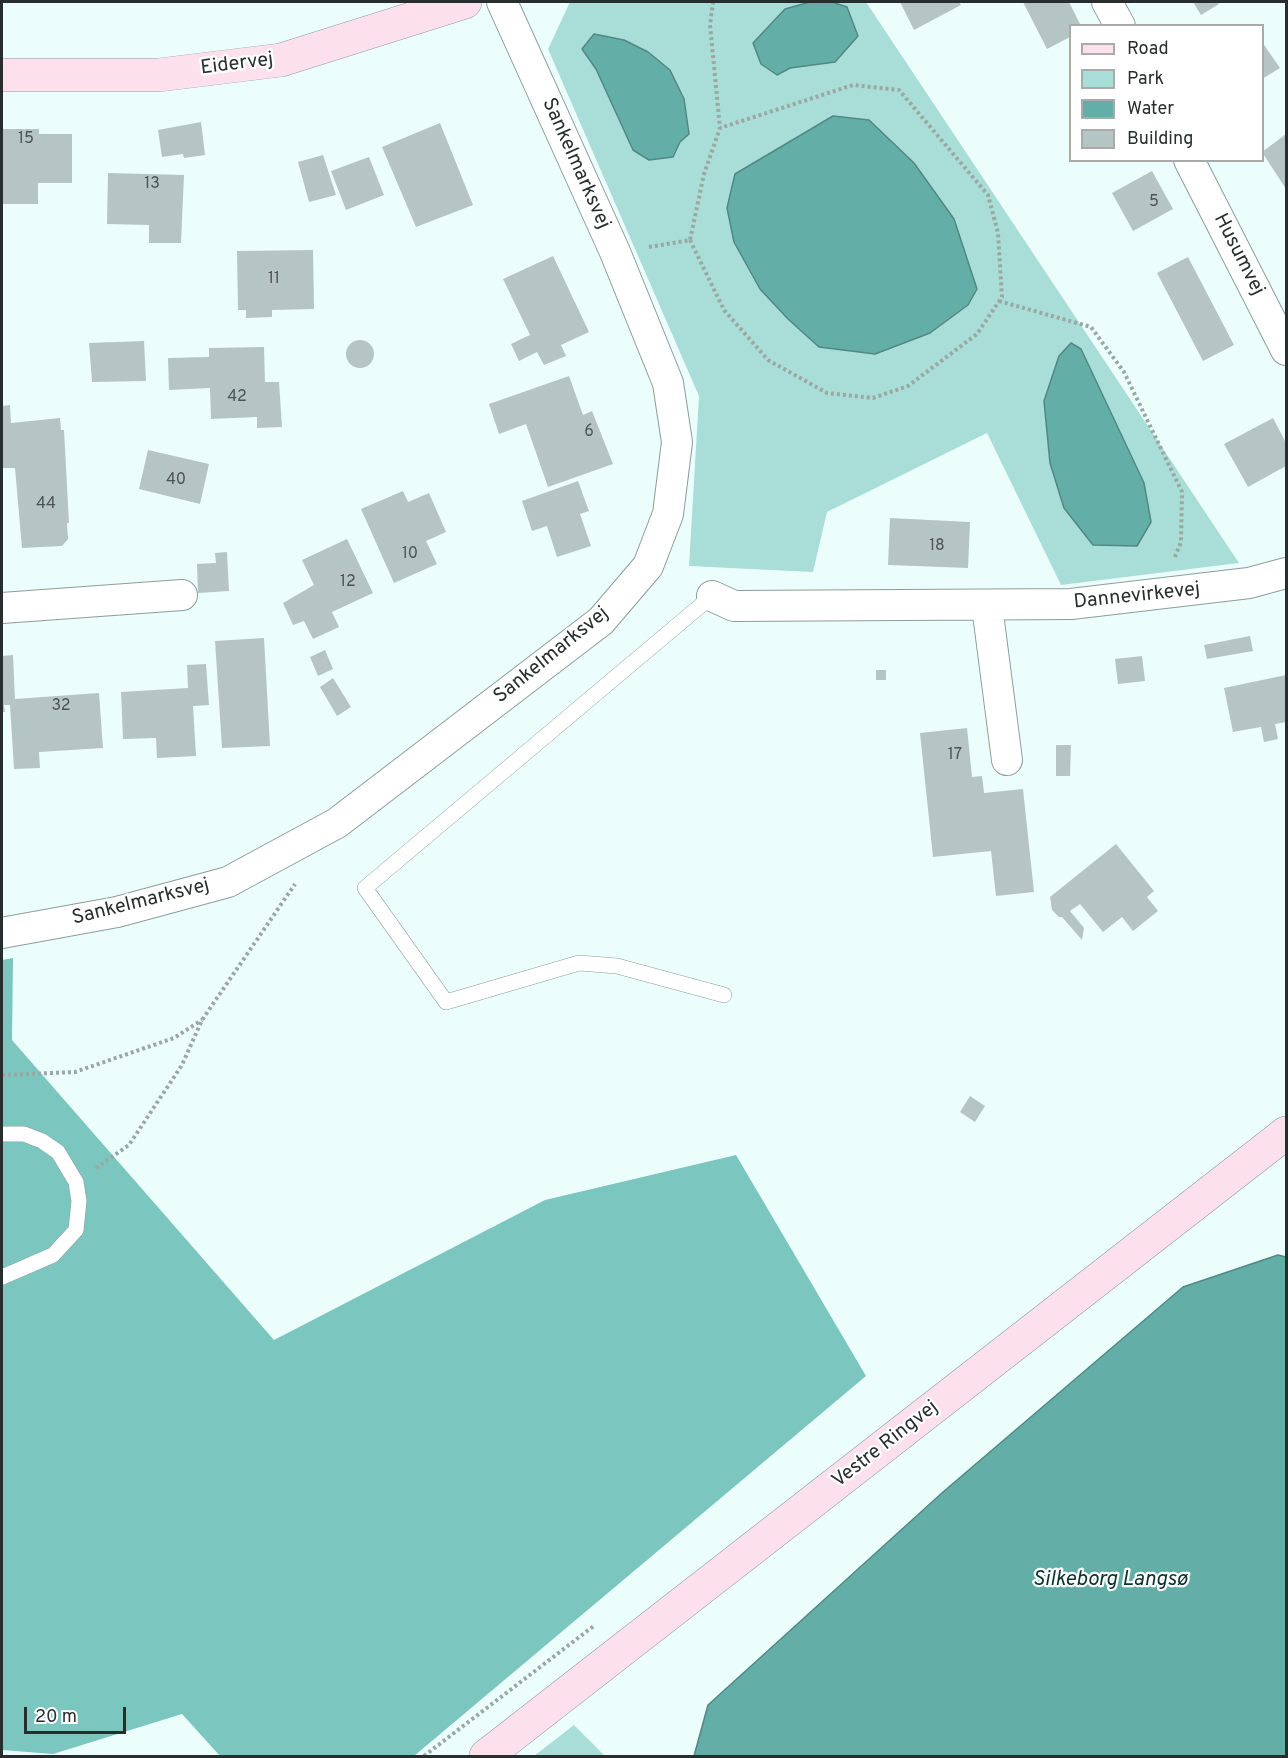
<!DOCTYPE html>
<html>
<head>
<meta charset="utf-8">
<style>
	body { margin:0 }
	#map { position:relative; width:1288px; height:1758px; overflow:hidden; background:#ecfefb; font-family:Overpass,sans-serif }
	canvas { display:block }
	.frame { position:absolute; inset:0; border:3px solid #272e2d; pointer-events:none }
	.legend { position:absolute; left:1069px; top:24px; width:195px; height:138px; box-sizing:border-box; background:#fff; border:2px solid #a9abab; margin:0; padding:8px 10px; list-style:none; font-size:18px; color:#272e2d }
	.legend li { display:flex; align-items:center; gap:12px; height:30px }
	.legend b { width:30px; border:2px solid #a9abab }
	.scale { position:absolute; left:24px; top:1707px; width:102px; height:27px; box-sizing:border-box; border:3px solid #272e2d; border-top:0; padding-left:8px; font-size:18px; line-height:21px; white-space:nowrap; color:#272e2d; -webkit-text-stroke:4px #fff; paint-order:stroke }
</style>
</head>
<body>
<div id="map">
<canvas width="1288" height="1758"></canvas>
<div class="frame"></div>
<ul class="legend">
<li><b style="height:8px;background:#fce1ec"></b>Road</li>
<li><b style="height:16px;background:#a9ddd7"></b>Park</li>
<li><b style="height:16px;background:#63afa8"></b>Water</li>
<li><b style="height:16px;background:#b4c5c3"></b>Building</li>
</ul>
<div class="scale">20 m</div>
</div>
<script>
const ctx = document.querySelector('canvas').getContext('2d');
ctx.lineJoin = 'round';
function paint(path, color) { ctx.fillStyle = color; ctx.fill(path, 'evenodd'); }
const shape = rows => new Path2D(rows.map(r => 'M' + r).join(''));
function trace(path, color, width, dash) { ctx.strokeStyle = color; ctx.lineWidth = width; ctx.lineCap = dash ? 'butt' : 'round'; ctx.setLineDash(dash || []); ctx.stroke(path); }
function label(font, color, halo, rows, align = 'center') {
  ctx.font = font + ' Overpass,sans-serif'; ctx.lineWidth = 4.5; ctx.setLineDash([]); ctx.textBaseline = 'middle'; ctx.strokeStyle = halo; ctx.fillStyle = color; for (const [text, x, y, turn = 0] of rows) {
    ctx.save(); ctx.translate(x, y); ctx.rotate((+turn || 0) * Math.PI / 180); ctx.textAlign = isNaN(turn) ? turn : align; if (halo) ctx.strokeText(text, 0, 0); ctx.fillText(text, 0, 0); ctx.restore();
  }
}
const green = shape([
	[570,2,866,2,1239,563,1061,585,987,433,827,512,813,572,689,566,699,396,548,49],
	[574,1725,605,1756,534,1756]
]);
const forest = shape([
	[13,958,12,1040,274,1340,545,1200,736,1155,866,1376,414,1756,220,1756,182,1714,53,1754,2,1750,2,960]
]);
const water = shape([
	[810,2,832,2,847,7,858,36,835,62,790,68,777,75,761,64,753,43,785,9,810,2],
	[594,34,624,40,648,52,670,70,684,99,689,134,680,142,673,157,649,160,633,150,596,69,582,49,594,34],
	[833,116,869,120,914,163,954,219,977,289,968,305,930,333,875,354,819,347,788,319,760,289,734,242,727,208,735,174,833,116],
	[1071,343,1081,349,1144,483,1151,522,1137,546,1093,545,1064,508,1050,463,1044,401,1059,356,1071,343],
	[1278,1255,1286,1257,1286,1756,694,1756,708,1705,943,1492,1183,1287,1278,1255]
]);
const building = shape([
	[900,2,959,2,961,5,914,30],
	[1023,2,1069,2,1081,26,1070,26,1070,37,1047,49],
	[1193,2,1217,2,1219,4,1201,15],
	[1262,42,1280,68,1262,79],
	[201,122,205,155,184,158,183,154,162,157,158,130],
	[440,123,473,205,416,227,382,147],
	[2,129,39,129,39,134,72,134,72,183,38,183,38,204,3,204],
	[1286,134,1286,189,1262,152],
	[323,155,336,195,309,202,298,162],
	[369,157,384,195,346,210,331,171],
	[1152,171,1173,209,1133,231,1112,193],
	[108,173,184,175,181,243,149,243,149,225,107,224],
	[313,250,314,309,272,310,272,317,246,318,246,310,238,310,237,251],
	[553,256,589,332,561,345,566,356,544,365,537,352,519,361,511,344,530,335,503,279],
	[1188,257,1234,345,1203,361,1157,273],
	'346 354a14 14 0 1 1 28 0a14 14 0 1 1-28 0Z',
	[144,341,146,381,92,382,89,343],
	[264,347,265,382,279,382,282,427,257,428,257,417,211,419,210,388,169,390,168,358,209,357,209,348],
	[569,376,583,415,592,411,613,464,548,487,526,424,499,434,489,404],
	[10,405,11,423,60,418,61,430,64,430,69,523,67,523,68,539,62,546,22,548,15,468,2,468,2,406],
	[1273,418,1286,443,1286,466,1248,487,1224,444],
	[148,450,209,464,200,504,139,489],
	[578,481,589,511,580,514,591,546,557,557,547,526,532,531,522,501],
	[403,491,408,502,429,493,446,532,426,541,437,564,394,583,361,509],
	[890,518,970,522,968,568,888,565],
	[347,539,373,593,332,612,339,627,313,639,304,621,293,625,283,603,314,585,302,560],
	[227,552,229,591,198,593,197,564,216,563,215,553],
	[1250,636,1253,651,1207,659,1204,645],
	[264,638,270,746,222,748,215,641],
	[325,650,333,669,318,676,310,657],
	[13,655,15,699,99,693,103,748,39,752,40,768,14,769,10,705,4,705,5,712,2,712,2,656],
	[1142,656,1145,681,1118,684,1115,659],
	[206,664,209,705,193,706,196,756,157,758,156,738,123,739,121,692,188,688,187,665],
	[876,670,886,670,886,680,876,680],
	[1286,675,1286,722,1275,724,1278,739,1264,742,1261,727,1233,732,1224,688],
	[333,678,351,707,337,716,320,687],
	[967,728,972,777,982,776,984,793,1023,789,1034,892,996,896,991,851,933,857,920,733],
	[1056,745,1071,745,1070,776,1056,776],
	[1116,844,1154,891,1147,897,1158,911,1133,931,1122,917,1103,932,1080,904,1070,911,1084,928,1082,940,1062,917,1059,917,1052,910,1050,897],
	[970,1096,985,1106,975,1122,960,1112]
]);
const path = shape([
	[690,240,724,310,768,360,827,393,873,398,908,386,977,334,1002,297,998,233,988,195,899,90,853,85,720,128],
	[649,247,690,240,704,174,720,128,710,25,713,2],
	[999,301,1091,327,1124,372,1182,492,1181,542,1174,559],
	[2,1075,75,1072,174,1038,202,1020],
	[96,1168,129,1145,182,1065,202,1020,295,884],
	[424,1756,595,1625]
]);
const lane = shape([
	[712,596,365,888,446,1002,579,963,617,966,724,995],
	[2,1134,24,1134,42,1141,58,1152,76,1182,79,1201,76,1230,53,1255,2,1277]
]);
const street = shape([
	[1107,2,1120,26],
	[1189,160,1286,350],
	[712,596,734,606,1071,604,1249,583,1286,573],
	[987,606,1007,760],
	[2,608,182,595],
	[2,933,117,912,228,882,337,823,601,621,648,566,668,514,677,442,668,383,615,252,502,2]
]);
const secondary = shape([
	[2,75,159,75,281,60,465,2],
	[486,1756,1286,1133]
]);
const numberNames = [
	["15",26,140],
	["13",152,185],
	["5",1154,203],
	["11",274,280],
	["42",237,398],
	["6",589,433],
	["40",176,481],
	["44",46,505],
	["18",937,547],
	["10",410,555],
	["12",348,583],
	["32",61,707],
	["17",955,756]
];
const streetNames = [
	["Eidervej",237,65,-7],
	["Sankelmarksvej",575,164,66],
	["Husumvej",1238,255,63],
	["Dannevirkevej",1137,597,-6],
	["Sankelmarksvej",552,656,-39],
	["Sankelmarksvej",141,903,-14],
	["Vestre Ringvej",886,1445,-38]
];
const waterNames = [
	["Silkeborg Langsø",1110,1581]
];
paint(green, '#a9ddd7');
paint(forest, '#7bc7bf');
paint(water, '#63afa8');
trace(water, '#518883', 1.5);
paint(building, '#b4c5c3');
trace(lane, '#8c9d9b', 16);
trace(street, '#8c9d9b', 32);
trace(secondary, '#8c9d9b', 34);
trace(path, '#9aa8a5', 4, [3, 3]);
trace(lane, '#fff', 15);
trace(street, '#fff', 30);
trace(secondary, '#fce1ec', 33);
label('16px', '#4a5452', null, numberNames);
label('20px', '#272e2d', '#fff', streetNames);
label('italic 21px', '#0b322e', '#fff', waterNames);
</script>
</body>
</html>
